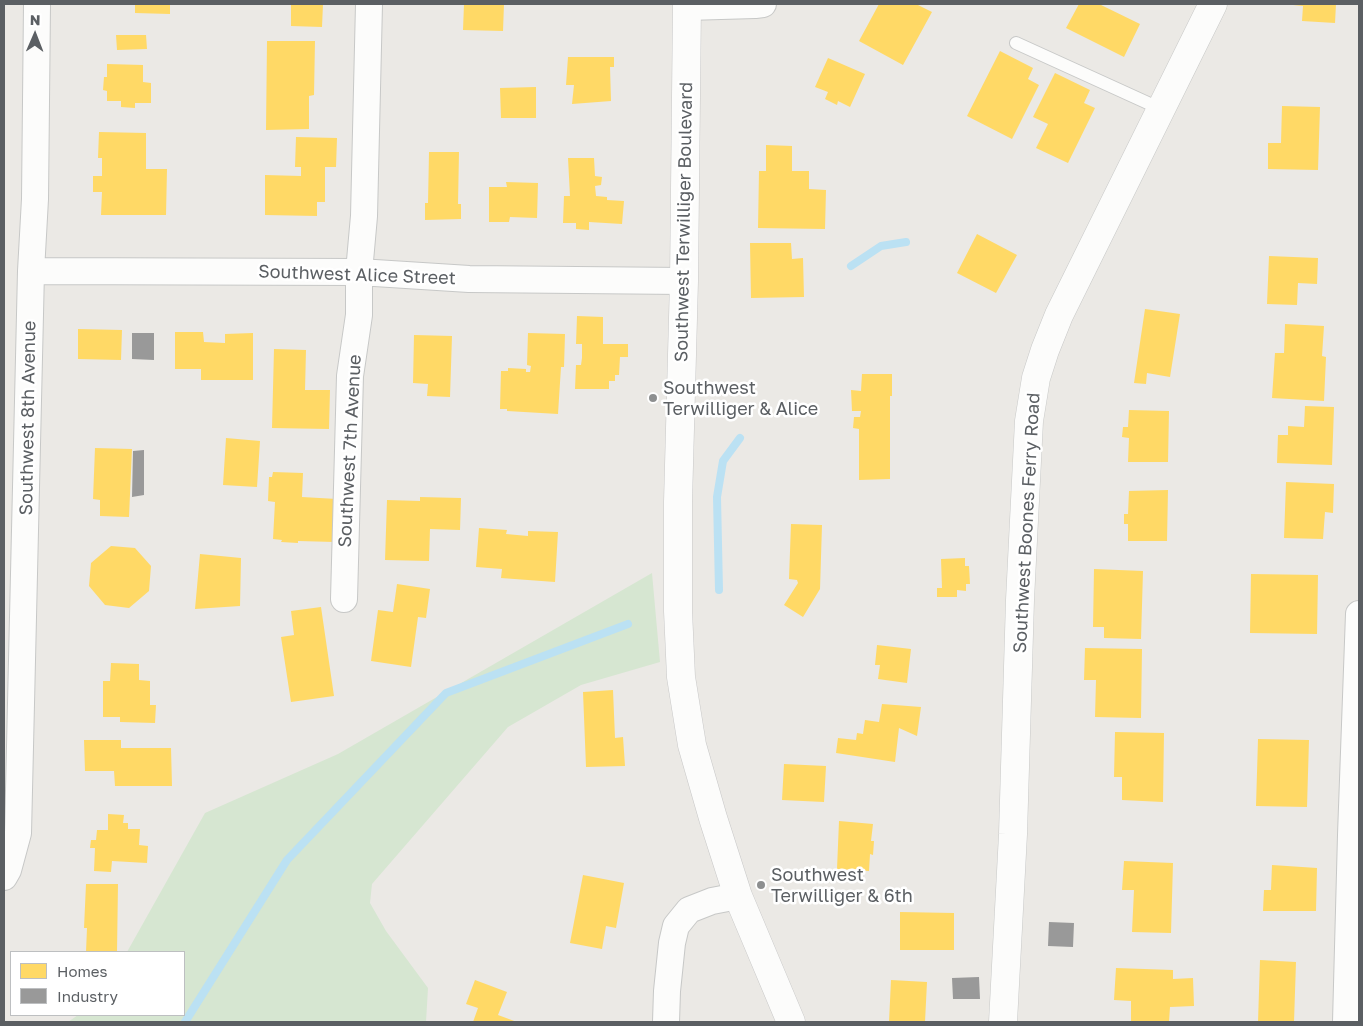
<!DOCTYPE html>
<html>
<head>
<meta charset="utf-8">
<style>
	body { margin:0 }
	#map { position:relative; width:1363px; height:1026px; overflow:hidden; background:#ebe9e5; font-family:"Golos Text",sans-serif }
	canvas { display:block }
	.frame { position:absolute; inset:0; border:5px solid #5b5f63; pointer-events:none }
	.legend { position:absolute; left:10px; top:951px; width:175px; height:65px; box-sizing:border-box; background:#fff; border:1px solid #bdbfc1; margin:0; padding:6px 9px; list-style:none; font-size:15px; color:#5b5f63 }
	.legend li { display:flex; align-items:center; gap:10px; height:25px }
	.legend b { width:25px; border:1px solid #bdbfc1 }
	.north { position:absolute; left:10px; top:10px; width:50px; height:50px; -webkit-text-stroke:4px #fff; paint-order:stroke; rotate:1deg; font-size:14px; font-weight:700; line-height:20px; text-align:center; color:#5b5f63 }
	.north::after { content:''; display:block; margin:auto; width:18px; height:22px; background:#5b5f63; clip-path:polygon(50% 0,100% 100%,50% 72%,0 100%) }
</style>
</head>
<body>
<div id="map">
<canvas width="1363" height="1026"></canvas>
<div class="frame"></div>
<ul class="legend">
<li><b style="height:14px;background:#ffd966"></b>Homes</li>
<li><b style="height:14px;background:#999"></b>Industry</li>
</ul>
<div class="north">N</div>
</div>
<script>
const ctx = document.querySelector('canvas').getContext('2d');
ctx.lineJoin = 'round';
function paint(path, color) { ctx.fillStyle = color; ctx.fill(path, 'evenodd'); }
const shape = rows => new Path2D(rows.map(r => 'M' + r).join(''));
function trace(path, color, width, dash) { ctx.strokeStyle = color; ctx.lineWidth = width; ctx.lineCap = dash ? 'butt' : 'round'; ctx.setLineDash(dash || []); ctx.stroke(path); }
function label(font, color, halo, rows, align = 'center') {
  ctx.font = font + ' "Golos Text",sans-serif'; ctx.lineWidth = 5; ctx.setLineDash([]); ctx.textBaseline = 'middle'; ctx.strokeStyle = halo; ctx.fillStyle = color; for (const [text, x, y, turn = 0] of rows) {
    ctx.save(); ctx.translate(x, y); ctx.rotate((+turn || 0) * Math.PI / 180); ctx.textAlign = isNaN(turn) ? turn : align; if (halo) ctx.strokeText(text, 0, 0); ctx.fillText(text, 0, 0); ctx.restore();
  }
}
const green = shape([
	[652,573,660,662,581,685,508,727,372,884,370,903,386,931,428,988,426,1022,68,1022,78,1015,184,1015,184,952,127,952,205,813,338,754]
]);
const homes = shape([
	[135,4,170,4,170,14,135,13],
	[291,4,323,4,322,27,291,26],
	[464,4,504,4,503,31,463,30],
	[879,4,916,4,932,12,903,65,859,41],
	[1079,4,1099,4,1140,24,1124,57,1066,28],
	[1293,4,1336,4,1335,23,1302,21,1303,6,1293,5],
	[116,35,146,35,147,49,117,50],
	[267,41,315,41,314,95,309,96,309,129,266,130],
	[1000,51,1033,68,1028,79,1039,85,1012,139,967,116],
	[568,57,614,57,614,67,610,67,611,101,572,104,574,85,566,85],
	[828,58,865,74,850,107,838,101,837,105,825,99,828,92,815,87],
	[107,64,143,65,143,82,151,83,151,103,135,103,135,108,121,107,121,101,107,101,107,91,103,90,104,77,107,77],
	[1055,73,1090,90,1084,103,1095,108,1068,163,1036,148,1048,124,1033,117],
	[536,87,536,118,501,118,500,88],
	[1282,106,1320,107,1318,170,1268,169,1268,143,1281,143],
	[99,132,146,133,146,169,167,169,166,215,101,215,102,192,93,192,93,176,102,176,102,158,98,158],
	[296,137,337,138,336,167,325,167,325,202,317,202,317,216,265,215,265,175,301,176,301,167,295,167],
	[766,145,792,146,792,171,809,171,809,189,826,190,825,229,758,228,759,171,766,171],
	[429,152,459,152,458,204,461,204,461,219,425,220,425,203,428,203],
	[568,158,594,158,595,176,602,177,601,185,595,186,596,196,607,197,607,200,624,201,622,224,589,222,589,230,576,229,576,223,563,223,564,196,570,196],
	[506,182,538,183,537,218,510,217,509,222,489,222,489,187,507,187],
	[977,234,1017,255,996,293,957,273],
	[750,243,791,243,792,259,803,258,804,297,751,298],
	[1269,256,1318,258,1317,284,1298,283,1297,305,1267,304],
	[1145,309,1180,314,1170,377,1147,373,1146,384,1134,383],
	[577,316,603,317,603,344,628,344,628,357,620,357,619,375,615,375,615,381,609,381,609,389,575,389,576,365,581,365,582,358,582,344,576,344],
	[1285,324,1324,326,1322,356,1326,357,1324,401,1272,398,1275,353,1284,353],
	[78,329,122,330,121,360,78,359],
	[175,332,203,332,204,342,225,343,225,334,253,333,253,380,201,380,201,369,175,369],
	[528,333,565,334,564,367,561,367,558,414,507,411,507,409,500,409,501,371,508,371,508,368,526,369,526,372,530,372,531,366,527,365],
	[414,335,452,336,450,397,427,396,428,384,413,383],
	[274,349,306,350,305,390,330,390,329,429,272,428],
	[862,374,892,374,892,396,890,396,890,479,859,480,859,429,853,428,854,417,860,417,861,411,852,411,851,390,861,391],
	[1305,406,1334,407,1332,465,1277,463,1278,435,1288,435,1288,426,1304,427],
	[1129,410,1169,411,1168,462,1128,462,1129,438,1122,437,1123,427,1128,427],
	[226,438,260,441,257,487,223,485],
	[95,448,132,449,129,517,100,516,100,500,93,499],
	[273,472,303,473,302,497,337,499,335,542,298,541,298,543,281,542,282,540,273,539,275,502,268,501,269,477,272,477],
	[1286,482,1334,484,1333,513,1325,512,1323,539,1284,538],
	[1168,490,1167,541,1128,541,1128,524,1124,524,1124,514,1128,514,1129,491],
	[420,497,461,498,460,530,430,529,429,561,385,560,387,500,420,501],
	[791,524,822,525,820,589,803,617,784,605,798,583,797,580,789,579],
	[479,528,507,530,506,534,528,536,528,531,558,532,555,582,501,578,502,569,476,567],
	[111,546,135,548,151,566,149,591,129,608,105,605,89,586,91,563],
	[200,554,241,558,240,606,195,609],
	[965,558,965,566,969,566,970,584,966,584,966,591,957,590,957,597,937,597,937,588,942,588,941,559],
	[1094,569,1143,571,1141,639,1104,638,1104,627,1093,627],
	[1251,574,1318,575,1317,634,1250,633],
	[397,584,430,589,426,618,418,617,411,667,371,661,378,610,393,612],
	[321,607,334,696,291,702,281,637,294,635,291,611],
	[877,645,911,649,907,683,878,679,880,665,875,665],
	[1085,648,1142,649,1141,718,1095,717,1096,680,1084,680],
	[111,663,139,664,139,680,150,681,150,705,156,705,155,723,120,722,120,717,103,717,103,681,110,681],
	[613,690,615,738,623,737,625,766,586,767,583,692],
	[882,704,921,707,917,736,899,728,895,762,836,753,838,738,856,740,857,733,863,734,865,720,879,722],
	[1115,732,1164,733,1163,802,1122,800,1122,777,1114,777],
	[1258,739,1309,740,1307,807,1256,806],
	[84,740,121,740,121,748,171,748,172,786,115,786,114,771,85,771],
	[784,764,826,766,824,802,782,800],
	[108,814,124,815,123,823,128,823,128,829,140,829,139,845,148,846,147,863,112,861,111,872,94,871,95,848,90,848,91,840,96,840,97,830,108,830],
	[839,821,873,824,871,841,874,841,873,855,870,854,869,871,837,869],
	[1124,861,1173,863,1171,933,1132,932,1134,890,1122,890],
	[1272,865,1317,868,1316,911,1263,911,1264,890,1271,890],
	[583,875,624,883,616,928,606,926,602,949,570,943],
	[86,884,118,884,117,952,86,952,87,928,84,928],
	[900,912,954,913,954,950,900,950],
	[1260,960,1296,962,1294,1022,1258,1022],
	[1116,968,1173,970,1173,979,1193,978,1194,1006,1170,1007,1169,1022,1131,1022,1131,1001,1114,1000],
	[475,980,507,992,498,1015,517,1022,473,1022,478,1008,466,1004],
	[891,980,927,982,925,1022,889,1022]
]);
const industry = shape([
	[132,333,154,333,154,360,132,359],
	[144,450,144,495,132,497,133,451],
	[1049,922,1074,923,1073,947,1048,946],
	[979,977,980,999,953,999,952,978]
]);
const stream = shape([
	[851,266,881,246,906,242],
	[719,590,717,497,723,461,740,438],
	[185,1022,287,860,446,693,628,624]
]);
const service = shape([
	[1016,43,1161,109]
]);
const minor = shape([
	[687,7,755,5,763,4],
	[31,271,359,272,469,279,684,281],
	[344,599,350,376,359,315,359,272,364,216,369,4],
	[4,877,8,870,18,833,31,271,35,199,37,4],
	[666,1022,667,991,672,943,676,926,689,910,712,901,738,896],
	[1346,1022,1351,835,1359,614]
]);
const tertiary = shape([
	[1003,1022,1013,834,1020,600,1029,421,1036,378,1045,350,1059,315,1213,4]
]);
const secondary = shape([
	[687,4,684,281,678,502,678,611,681,677,692,745,713,818,738,896,791,1022]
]);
const markers = [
	[653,398,5,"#8d8f90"],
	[761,885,5,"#8d8f90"]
];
const streetNames = [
	["Southwest Terwilliger Boulevard",684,222,-89],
	["Southwest Alice Street",357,275,2],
	["Southwest 8th Avenue",28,418,-89],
	["Southwest 7th Avenue",350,451,-87],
	["Southwest Boones Ferry Road",1027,523,-87]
];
const poiNames = [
	["Southwest",663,388],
	["Terwilliger & Alice",663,409],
	["Southwest",771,875],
	["Terwilliger & 6th",771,896]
];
paint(green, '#d6e6d1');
paint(homes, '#ffd966');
paint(industry, '#999');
trace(stream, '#bbe1f3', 8);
trace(service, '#c7c8c7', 14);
trace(minor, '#c7c8c7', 28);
trace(tertiary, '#c7c8c7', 29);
trace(secondary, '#c7c7c7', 29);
trace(service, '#fcfcfb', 12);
trace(minor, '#fcfcfb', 26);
trace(tertiary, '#fcfcfb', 28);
trace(secondary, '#fcfcfb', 28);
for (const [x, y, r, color] of markers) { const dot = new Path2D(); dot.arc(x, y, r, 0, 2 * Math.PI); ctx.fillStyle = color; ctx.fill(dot); trace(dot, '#fff', 2); }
label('18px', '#5b5f63', '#fff', streetNames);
label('18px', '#5b5f63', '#fff', poiNames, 'left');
</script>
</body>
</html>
